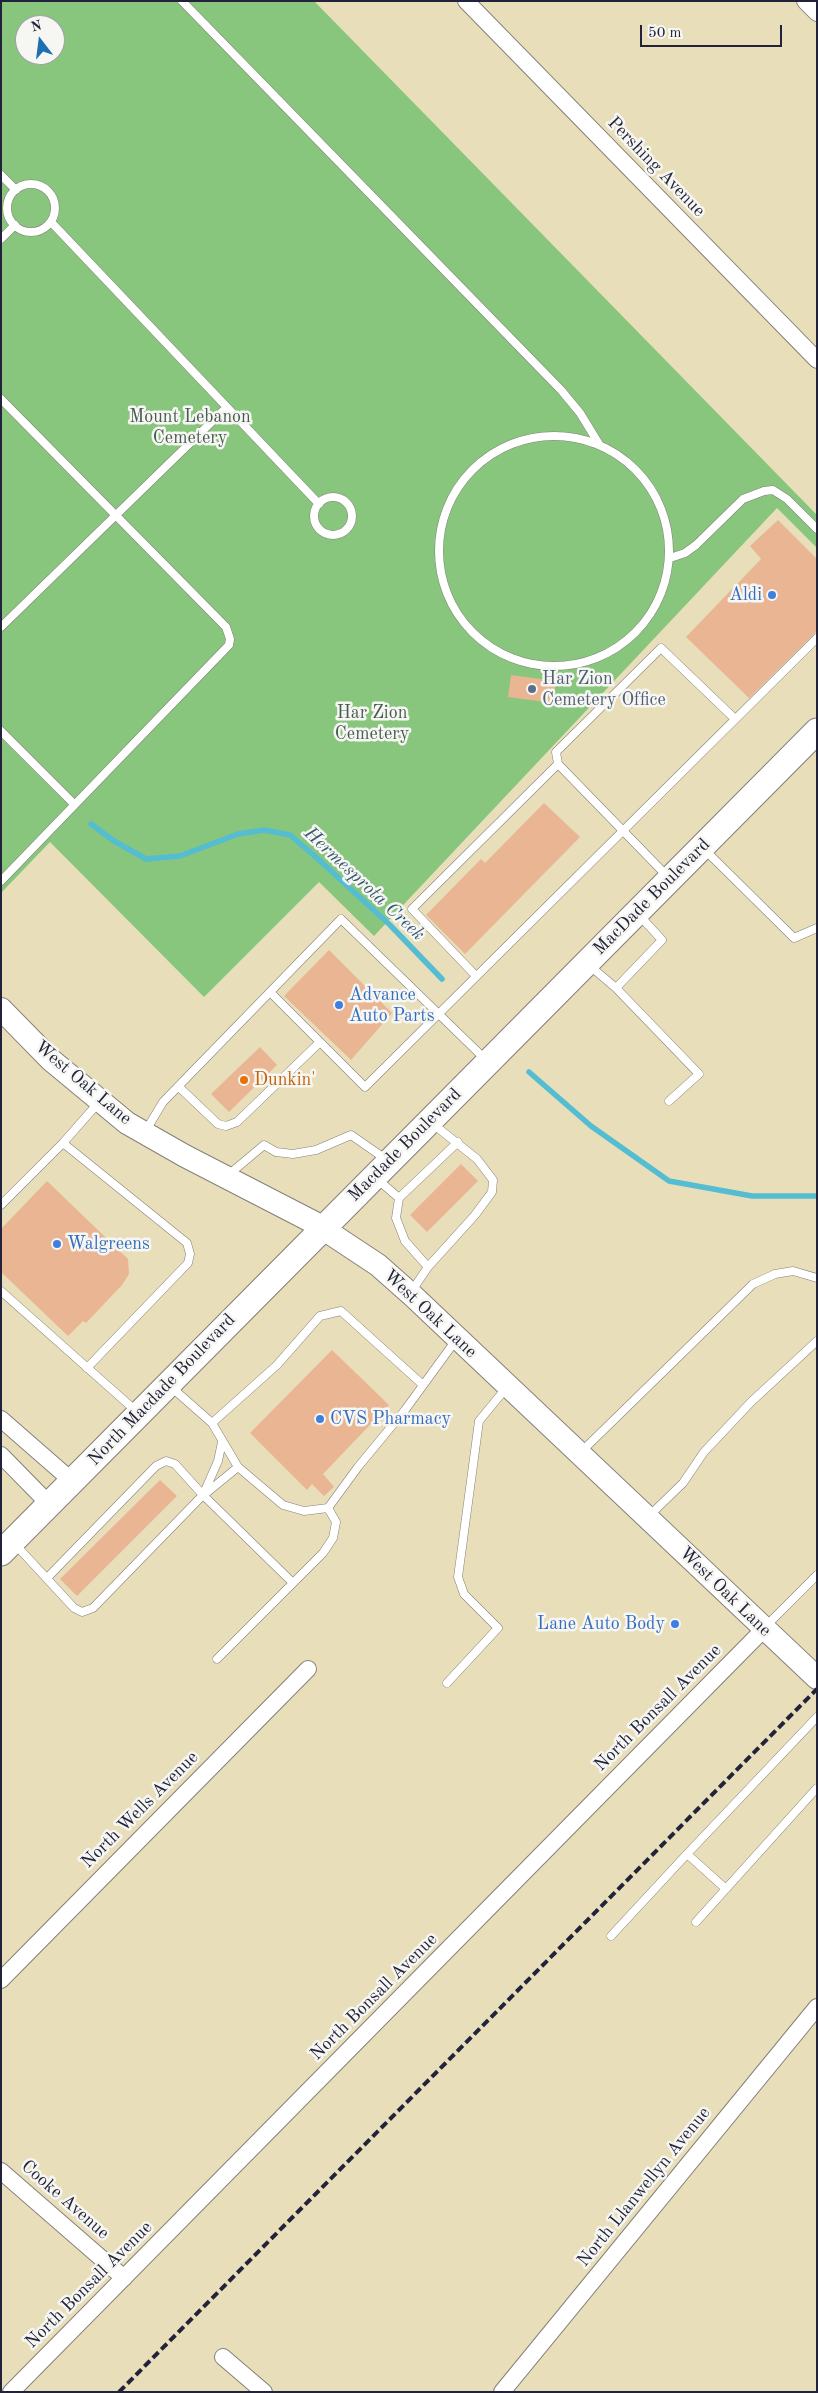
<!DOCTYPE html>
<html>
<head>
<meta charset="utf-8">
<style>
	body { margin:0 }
	#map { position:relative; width:818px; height:2393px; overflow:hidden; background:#e8deba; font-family:"Old Standard TT",serif }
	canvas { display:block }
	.frame { position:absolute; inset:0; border:2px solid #22223b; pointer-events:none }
	.north { position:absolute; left:15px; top:15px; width:50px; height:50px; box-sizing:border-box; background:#f6f6f2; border:1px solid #a1a1a9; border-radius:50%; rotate:345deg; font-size:14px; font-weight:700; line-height:20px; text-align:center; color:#22223b }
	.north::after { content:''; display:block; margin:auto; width:18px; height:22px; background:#1f6fb2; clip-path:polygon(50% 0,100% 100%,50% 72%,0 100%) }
	.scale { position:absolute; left:640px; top:25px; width:142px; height:22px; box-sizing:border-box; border:2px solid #22223b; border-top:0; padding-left:6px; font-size:15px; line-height:18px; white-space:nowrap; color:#22223b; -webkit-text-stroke:4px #f6f6f2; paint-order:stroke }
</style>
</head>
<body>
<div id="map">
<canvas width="818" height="2393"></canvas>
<div class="frame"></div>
<div class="north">N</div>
<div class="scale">50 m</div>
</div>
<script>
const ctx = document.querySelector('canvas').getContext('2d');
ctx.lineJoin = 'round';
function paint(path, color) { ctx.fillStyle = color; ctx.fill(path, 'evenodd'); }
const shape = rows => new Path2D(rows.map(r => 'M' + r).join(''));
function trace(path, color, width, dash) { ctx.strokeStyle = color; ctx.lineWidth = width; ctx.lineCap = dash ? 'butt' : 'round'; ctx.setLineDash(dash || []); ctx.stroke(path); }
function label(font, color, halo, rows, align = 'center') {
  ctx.font = font + ' "Old Standard TT",serif'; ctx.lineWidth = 5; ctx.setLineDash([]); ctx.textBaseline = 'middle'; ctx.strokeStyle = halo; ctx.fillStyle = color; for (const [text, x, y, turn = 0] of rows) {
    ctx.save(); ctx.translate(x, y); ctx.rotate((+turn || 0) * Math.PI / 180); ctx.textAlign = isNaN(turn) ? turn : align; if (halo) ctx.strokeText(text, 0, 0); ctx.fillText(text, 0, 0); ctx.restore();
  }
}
const green = shape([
	[1,1,314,1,817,515,817,548,777,508,374,936,319,882,204,997,50,842,1,893],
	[25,25,55,25,55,55,25,55]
]);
const stream = shape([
	[91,824,114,841,146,859,180,856,238,834,264,830,290,835,317,858,390,925,442,979],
	[529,1072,591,1126,669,1181,752,1196,817,1196]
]);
const building = shape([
	[778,520,817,559,817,631,749,698,686,637,761,559,750,546],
	[511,675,556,681,553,703,508,697],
	[544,803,580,837,465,954,426,915,481,859,485,863],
	[329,950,392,1013,351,1060,284,996],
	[260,1047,277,1065,229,1112,211,1094],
	[461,1164,478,1181,427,1232,410,1215],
	[47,1181,128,1259,129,1274,122,1285,86,1323,83,1321,68,1336,1,1272,1,1229],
	[332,1350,389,1405,323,1474,334,1487,324,1496,312,1484,307,1490,250,1433],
	[160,1480,177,1496,77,1596,60,1579]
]);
const lane = shape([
	[182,1,561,390,580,413,599,444],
	[1,175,16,190],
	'7 208a24 24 0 1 1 48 0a24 24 0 1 1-48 0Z',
	[51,222,319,504],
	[1,239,15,225],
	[1,399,226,627,230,639,229,645,1,881],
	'439 551a115 115 0 1 1 230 0a115 115 0 1 1-230 0Z',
	'314 516a19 19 0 1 1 38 0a19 19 0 1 1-38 0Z',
	[670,558,685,553,696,545,743,499,764,491,773,490,787,499,817,529],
	[1,627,227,407],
	[1,731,74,804],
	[558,764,556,752,661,648,735,719],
	[705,850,794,938,817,928],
	[590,966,616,988,699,1074,669,1101],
	[476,976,412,909,558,764,668,877],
	[616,988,662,940,639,915],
	[270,992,365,1087,817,638],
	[179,1087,218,1124,226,1126,237,1122,320,1042],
	[145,1132,163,1102,341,919,485,1059],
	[63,1143,187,1243,190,1254,188,1263,87,1368],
	[227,1176,264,1145,276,1152,293,1154,316,1150,351,1135,387,1160],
	[376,1178,399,1198],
	[1,1205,63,1143,99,1102],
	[428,1267,405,1241,396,1218,399,1198,458,1142],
	[1,1291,136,1411],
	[411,1292,428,1267,475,1215,492,1192,493,1180,477,1159,433,1124],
	[170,1386,212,1423,238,1467,283,1505,304,1511,328,1508,358,1467,405,1410,456,1340],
	[212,1423,277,1365,320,1316,341,1311,423,1385],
	[581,1452,753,1284,775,1274,793,1271,817,1278],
	[205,1494,238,1467],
	[203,1495,293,1583],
	[203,1495,218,1461,222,1442],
	[649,1516,683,1483,704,1452,751,1402,817,1341],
	[14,1543,74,1608,82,1612,93,1608,203,1495,175,1464,166,1461,156,1466,47,1578],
	[765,1627,817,1575],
	[217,1659,323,1553,333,1538,336,1522,328,1508],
	[447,1683,498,1628,464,1594,458,1577,479,1421,507,1387],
	[726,1889,687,1854,817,1717],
	[696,1922,817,1788],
	[611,1936,687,1854]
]);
const street = shape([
	[466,1,817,360],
	[805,1,817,13],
	[1,1419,72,1481],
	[1,1455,50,1505],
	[1,1980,308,1669],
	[1,2171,124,2278],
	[223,2357,264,2392],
	[11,2392,764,1629],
	[502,2392,817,2007]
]);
const secondary = shape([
	[1,1009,51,1060,127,1123,185,1156,313,1222,378,1265,413,1296,817,1678]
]);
const primary = shape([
	[1,1553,817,731]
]);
const rail = shape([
	[119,2392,817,1689]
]);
const markers = [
	[772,595,5,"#3f7fe0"],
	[532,689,5,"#5c6f8a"],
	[339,1005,5,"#3f7fe0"],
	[244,1080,5,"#e8710a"],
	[57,1244,5,"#3f7fe0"],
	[320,1419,5,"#3f7fe0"],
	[675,1624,5,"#3f7fe0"]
];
const streetNames = [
	["Pershing Avenue",656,167,46],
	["MacDade Boulevard",652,897,-45],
	["West Oak Lane",83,1083,40],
	["Macdade Boulevard",405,1145,-45],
	["West Oak Lane",430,1314,43],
	["North Macdade Boulevard",162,1390,-46],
	["West Oak Lane",725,1592,44],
	["North Bonsall Avenue",658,1708,-45],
	["North Wells Avenue",140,1810,-45],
	["North Bonsall Avenue",374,1997,-45],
	["North Llanwellyn Avenue",644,2187,-51],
	["Cooke Avenue",65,2200,41],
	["North Bonsall Avenue",89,2285,-45]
];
const parkNames = [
	["Mount Lebanon",190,417],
	["Cemetery",190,438],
	["Har Zion",372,713],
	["Cemetery",372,734]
];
const shopNames = [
	["Aldi",762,595,"right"],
	["Advance",349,995],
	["Auto Parts",349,1016],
	["Walgreens",67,1244],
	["CVS Pharmacy",330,1419],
	["Lane Auto Body",665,1624,"right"]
];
const serviceNames = [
	["Har Zion",542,679],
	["Cemetery Office",542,700]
];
const foodNames = [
	["Dunkin'",254,1080]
];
const waterNames = [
	["Hermesprota Creek",364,884,43]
];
paint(green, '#88c67d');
trace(stream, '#54bdd1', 5.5);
paint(building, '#e9b593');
trace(lane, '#85807a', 9);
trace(street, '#85807a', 18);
trace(secondary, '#85807a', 24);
trace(primary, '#85807a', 27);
trace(lane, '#fff', 8);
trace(street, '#fff', 16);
trace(secondary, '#fff', 22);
trace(primary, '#fff', 25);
trace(rail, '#22223b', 4, [8, 4]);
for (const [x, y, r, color] of markers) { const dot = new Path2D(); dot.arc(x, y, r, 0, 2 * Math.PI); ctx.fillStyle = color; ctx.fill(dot); trace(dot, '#f6f6f2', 2); }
label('18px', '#22223b', '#f6f6f2', streetNames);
label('18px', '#465b52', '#f6f6f2', parkNames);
label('18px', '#366cbe', '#f6f6f2', shopNames, 'left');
label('18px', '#4e5e75', '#f6f6f2', serviceNames, 'left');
label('18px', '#c56008', '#f6f6f2', foodNames, 'left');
label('italic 19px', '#345870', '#f6f6f2', waterNames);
</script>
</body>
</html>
